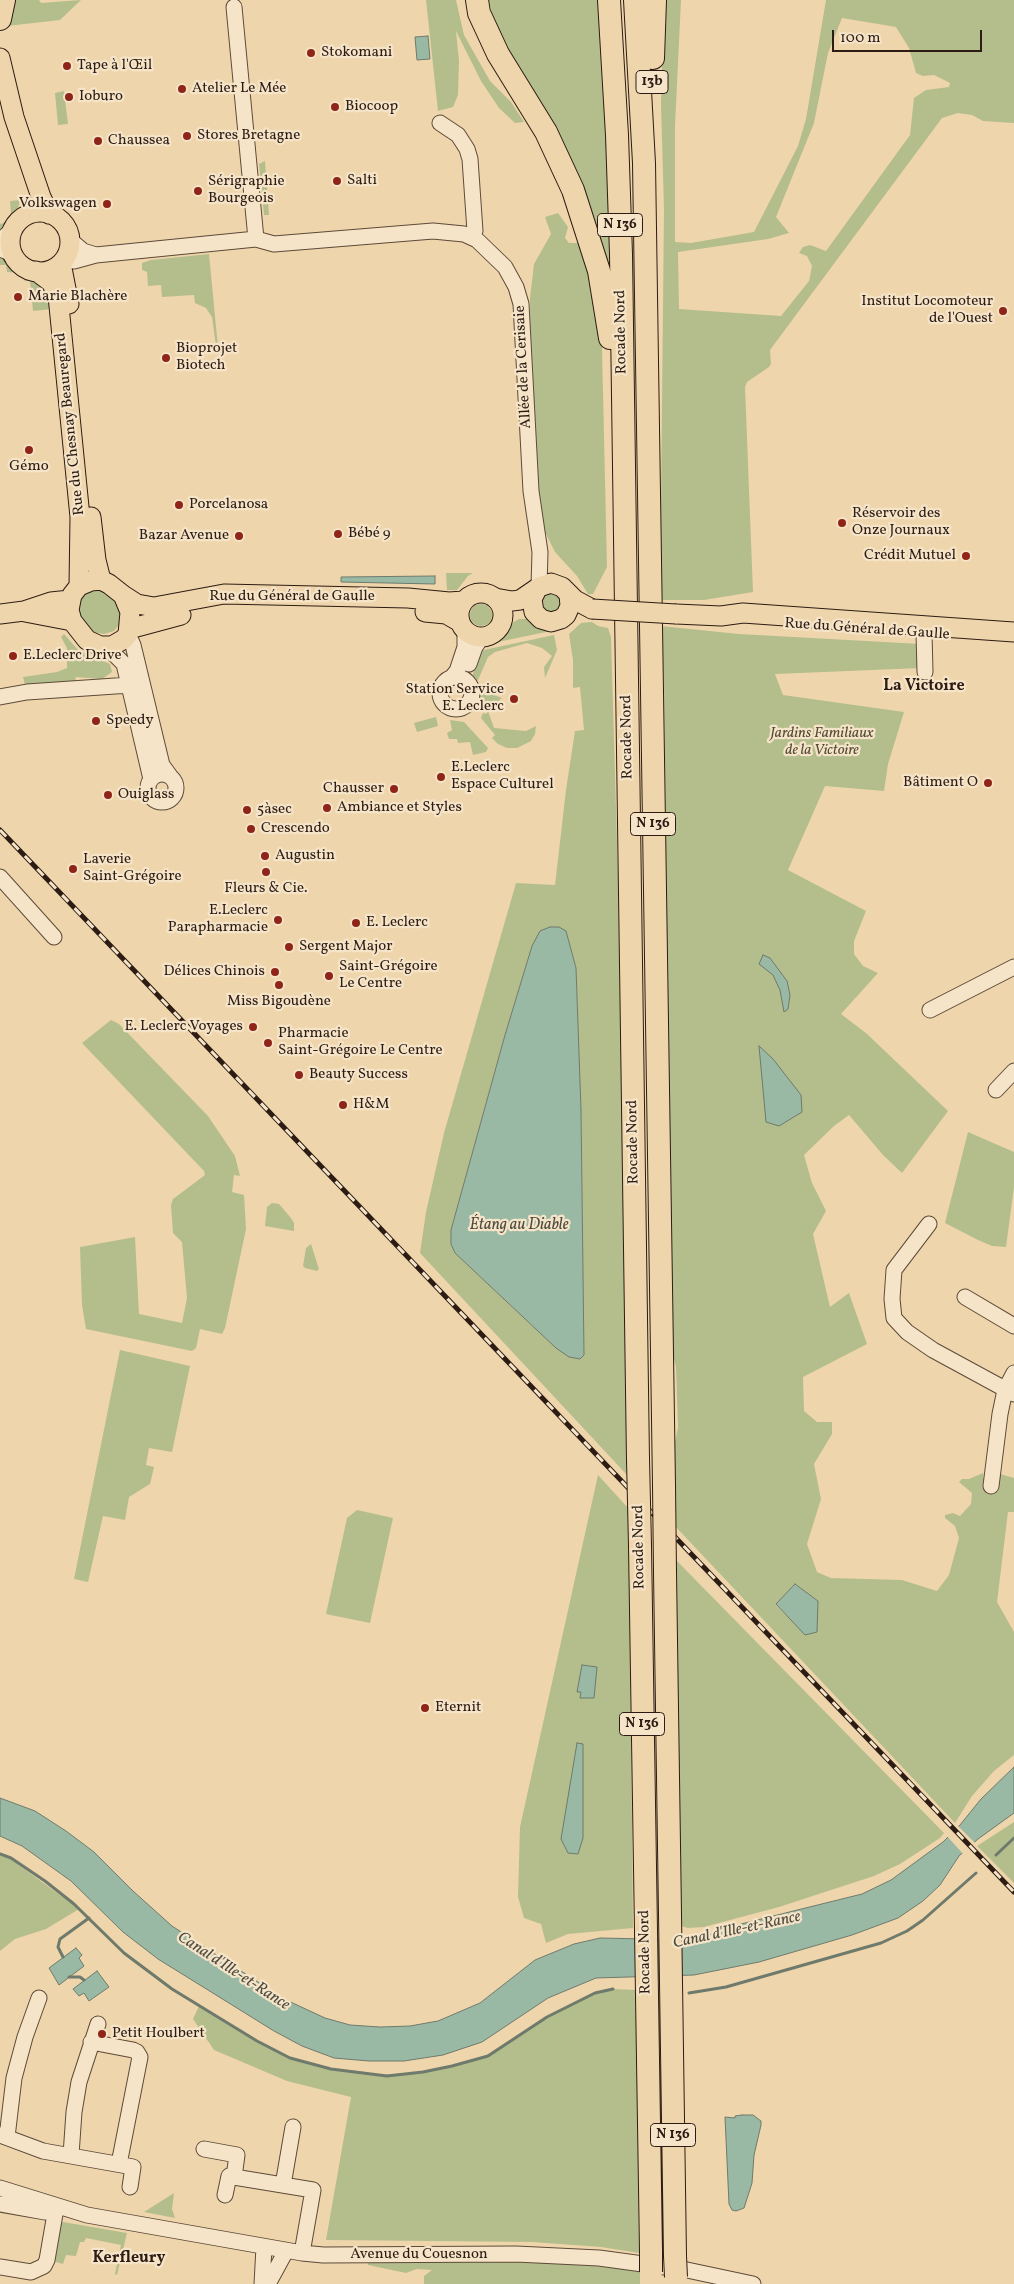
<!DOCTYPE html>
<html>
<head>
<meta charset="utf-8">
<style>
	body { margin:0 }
	#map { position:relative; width:1014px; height:2284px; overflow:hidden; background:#efd5ab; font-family:Vollkorn,serif }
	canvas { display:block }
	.scale { position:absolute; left:832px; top:30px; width:150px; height:22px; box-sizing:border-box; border:2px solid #2c1c13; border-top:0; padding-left:6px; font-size:15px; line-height:18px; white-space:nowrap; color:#2c1c13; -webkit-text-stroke:4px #f5e4c8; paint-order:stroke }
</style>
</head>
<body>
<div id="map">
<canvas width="1014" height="2284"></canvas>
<div class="scale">100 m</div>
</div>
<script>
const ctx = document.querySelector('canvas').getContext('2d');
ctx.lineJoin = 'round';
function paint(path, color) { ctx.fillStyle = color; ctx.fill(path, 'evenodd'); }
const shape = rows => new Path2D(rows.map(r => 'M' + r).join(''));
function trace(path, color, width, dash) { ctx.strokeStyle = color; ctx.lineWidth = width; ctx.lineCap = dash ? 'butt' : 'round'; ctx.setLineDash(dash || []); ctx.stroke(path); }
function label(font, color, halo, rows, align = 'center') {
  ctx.font = font + ' Vollkorn,serif'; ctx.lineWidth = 4.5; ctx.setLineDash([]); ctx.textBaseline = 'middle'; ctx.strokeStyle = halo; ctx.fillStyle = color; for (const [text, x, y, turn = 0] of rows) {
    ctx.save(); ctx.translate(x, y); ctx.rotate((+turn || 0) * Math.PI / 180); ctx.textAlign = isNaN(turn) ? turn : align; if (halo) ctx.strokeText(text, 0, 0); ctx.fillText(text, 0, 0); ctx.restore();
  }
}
const green = shape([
	[11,0,39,0,41,3,81,0,60,20,7,26],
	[426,0,456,0,464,35,490,81,511,102,524,122,515,123,499,108,481,81,456,31,459,61,458,95,453,107,438,111],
	[489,0,600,0,612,283,493,19],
	[664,0,681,0,675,126,675,242,691,243,754,232,798,146,806,119,826,0,1014,0,1014,123,983,121,972,115,958,113,942,118,770,350,771,364,769,367,747,382,745,387,753,592,704,600,660,600,664,209,661,104],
	[842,18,896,27,909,48,916,73,923,76,934,75,950,83,949,87,926,90,914,98,910,135,826,251,810,245,803,247,799,253,807,256,812,266,809,281,781,316,679,309,678,252,768,239,789,233,776,217,814,123,828,53],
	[64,91,68,124,58,125,55,93],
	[265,161,269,215,264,215,259,164],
	[21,200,16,212,0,232,0,224,4,223,11,213,10,201],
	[558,213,568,227,565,238,569,243,582,243,588,265,602,349,607,567,593,594,588,594,577,576,555,552,541,524,530,387,530,298,534,264,551,234,545,217],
	[0,254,6,256,18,269,33,277,47,288,52,309,33,311,30,281,25,281,20,273,7,272,6,265,0,265],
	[209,254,218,347,216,346,212,317,206,308,195,303,194,295,162,297,161,285,148,286,147,272,142,270,142,263,151,260],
	[446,573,473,573,468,576,457,590,447,590],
	[98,590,106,592,115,600,120,611,119,625,114,631,104,634,92,632,85,625,79,612,82,596,87,592],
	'541 602a10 10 0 1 1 20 0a10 10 0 1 1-20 0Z',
	'470 615a11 11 0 1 1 22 0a11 11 0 1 1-22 0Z',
	[519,619,533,619,551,631,483,645,484,642,498,636,507,626],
	[592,622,598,626,608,628,611,637,618,877,628,1476,420,1253,426,1212,444,1133,516,883,555,885,566,790,575,731,584,730,580,687,573,688,573,660,569,634,581,623],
	[566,931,576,968,581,1110,584,1355,580,1359,556,1348,455,1253,451,1244,451,1230,505,1035,532,946],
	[661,626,739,634,921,644,921,668,775,674,783,695,904,712,888,764,884,791,825,786,788,870,866,911,854,941,854,954,863,966,878,973,841,1014,866,1033,948,1111,902,1173,883,1155,849,1115,834,1126,804,1155,812,1183,826,1211,813,1234,830,1307,849,1293,867,1344,803,1377,804,1411,817,1422,832,1422,832,1434,814,1464,821,1499,807,1544,817,1572,831,1578,902,1580,937,1591,949,1575,959,1538,955,1526,945,1518,945,1515,953,1513,960,1516,971,1504,972,1493,959,1482,962,1479,969,1479,983,1473,984,1482,997,1485,1000,1474,1014,1478,1014,1512,1008,1512,997,1602,1014,1632,1014,1755,994,1771,972,1796,955,1823,674,1525,674,1448,678,1427,676,1367,672,1352,664,682],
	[795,1584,818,1601,817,1616,805,1634,776,1605],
	[64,634,78,650,110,664,112,672,102,679,76,677,75,681,25,685,23,677,57,672,67,668,67,648,61,637],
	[554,635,557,650,545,678,544,667,552,656,542,648,527,643,495,652,488,657,478,680,472,678,479,651],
	[479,691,483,691,502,698,497,702,489,703,476,698],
	[488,711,494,728,526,731,536,726,535,734,531,741,517,748,507,748,498,744,492,738,495,735,481,718,483,713,486,714],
	[436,717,438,726,417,732,414,723],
	[450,720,464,722,488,748,486,752,473,755,470,742,458,743,457,739,449,739,447,733,452,730],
	[111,1020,119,1024,208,1116,235,1156,240,1176,234,1175,232,1192,244,1195,246,1229,225,1328,222,1334,200,1329,196,1348,192,1351,86,1329,82,1305,80,1247,135,1237,139,1314,182,1323,187,1298,182,1242,173,1233,171,1205,173,1199,205,1175,204,1171,82,1043],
	[968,1132,1014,1152,1014,1187,1006,1247,992,1246,978,1240,945,1223],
	[272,1203,279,1204,291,1218,294,1223,294,1231,265,1226,267,1207],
	[311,1244,319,1269,317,1271,305,1268,303,1266,306,1248],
	[120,1350,190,1366,172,1452,149,1448,146,1465,154,1467,150,1484,129,1497,125,1520,103,1516,88,1582,74,1579],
	[598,1475,629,1509,633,1928,568,1934,546,1943,541,1924,524,1918,518,1897,520,1827],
	[577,1744,583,1745,583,1838],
	[357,1510,393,1518,370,1623,326,1614,347,1518],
	[676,1560,944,1833,940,1838,900,1864,874,1876,779,1907,704,1927,688,1928,681,1926],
	[1014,1822,1014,1883,977,1846],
	[0,1855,12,1860,79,1909,46,1929,15,1939,0,1951],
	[613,1989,636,1990,639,2253,601,2247,532,2242,326,2240,351,2097,287,2081,214,2050,193,2019,199,2006,253,2040,290,2059,337,2070,378,2075,425,2072,482,2058,536,2023,592,1993],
	[174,2193,172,2209,175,2218,144,2212],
	[63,2222,127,2233,117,2275,115,2274,121,2245,86,2238,84,2242,80,2242,76,2256,66,2255,63,2264,53,2261,60,2224],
	[477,2261,535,2262,624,2268,640,2270,640,2284,424,2284,424,2276,432,2270,417,2269,406,2273,368,2265,368,2262]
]);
const water = shape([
	[428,36,430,59,417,60,415,37,428,36],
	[435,576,435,584,341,582,341,577,435,576],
	[550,927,559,927,566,931,576,968,581,1110,584,1355,580,1359,569,1357,556,1348,455,1253,451,1244,451,1230,505,1035,532,946,540,931,550,927],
	[763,955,770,958,787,981,790,995,788,1009,784,1012,780,990,773,975,759,964,763,955],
	[759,1046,773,1059,801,1095,802,1112,779,1126,766,1122,759,1046],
	[795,1584,818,1601,817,1632,805,1635,776,1604,795,1584],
	[582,1665,597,1667,594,1698,580,1698,581,1692,577,1692,582,1665],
	[577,1743,583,1744,583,1838,578,1854,568,1853,561,1839,577,1743],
	[1014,1767,1014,1813,978,1839,959,1856,940,1885,923,1901,898,1918,852,1935,759,1962,694,1975,596,1978,548,1998,482,2042,443,2055,404,2061,369,2061,334,2058,302,2046,274,2031,158,1959,123,1932,71,1881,22,1846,0,1836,0,1798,35,1811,66,1831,94,1852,133,1891,172,1926,284,1999,325,2018,350,2025,380,2027,410,2026,438,2021,480,2003,535,1960,574,1944,600,1938,693,1940,741,1924,862,1894,891,1880,943,1842,960,1825,981,1799,1014,1767],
	[76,1948,82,1955,79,1958,84,1966,59,1985,49,1968,76,1948],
	[97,1971,109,1987,89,2001,84,1993,79,1996,73,1989,97,1971],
	[742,2115,753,2115,761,2121,761,2125,754,2155,752,2183,744,2208,736,2211,732,2210,729,2204,725,2117,735,2118,735,2116,742,2115]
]);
const pier = shape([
	[957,1825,976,1844,964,1855,946,1835]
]);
const stream = shape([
	[0,1854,11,1858,45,1881,74,1904,124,1953,172,1989,257,2041,290,2058,331,2069,387,2076,423,2072,452,2066,488,2056,547,2017,595,1993,613,1989],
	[996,1855,1014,1838],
	[63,1957,58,1947,60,1939,89,1918],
	[69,1977,80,1977,84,1980],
	[689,1993,726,1987,881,1943,907,1931,923,1920,976,1873]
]);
const minor = shape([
	[234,7,256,239],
	[440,123,458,135,467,149,470,159,475,231,471,236],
	[69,239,83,251,96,255],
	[0,241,14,228],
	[0,249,13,254],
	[64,260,74,261,96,255,256,239,274,244,433,231,464,234,477,240,505,267,516,287,521,304,531,491,540,552,539,587],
	[924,633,925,672],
	[128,634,133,645,162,765,170,776],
	[100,646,112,652,124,664,151,779],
	[469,664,475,647,482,637],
	[452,677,457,671,465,647,465,630],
	'440 693a16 16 0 1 1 32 0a16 16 0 1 1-32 0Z',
	[0,697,27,692,130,685],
	'148 788a14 14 0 1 1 28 0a14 14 0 1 1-28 0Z',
	[0,877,54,937],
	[930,1010,1014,967],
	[996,1090,1014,1071],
	[929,1224,894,1270,892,1299,894,1318,907,1332,933,1350,1014,1394],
	[965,1297,1014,1326],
	[991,1486,1000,1414,1005,1390,1014,1373],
	[91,2042,133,2050,137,2052,140,2057,119,2164],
	[0,2135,43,2151,133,2167,130,2187],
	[7,2137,14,2078,25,2037,39,1998],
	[204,2149,237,2155,234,2177,313,2190,302,2253],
	[71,2155,74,2112,79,2082,98,2024],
	[283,2185,293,2127],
	[0,2188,87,2215,302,2253,323,2255,516,2254,599,2258,687,2270,753,2284],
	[225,2195,229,2176,234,2177],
	[0,2204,45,2212],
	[0,2267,31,2272,44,2266,47,2260,55,2214],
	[262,2284,264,2247],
	[268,2284,286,2251]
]);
const major = shape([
	[0,58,14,117,41,197,49,214],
	'10 242a30 30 0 1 1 60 0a30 30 0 1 1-60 0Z',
	[61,263,69,304],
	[36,271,51,282,58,296,80,517,79,586],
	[91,517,96,560,101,580],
	[101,580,109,584,123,595,130,612,128,634,124,639,112,646,100,646,87,640,72,621,69,610,72,595,79,586,91,581,101,580],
	[536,591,532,599,534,612,541,619,551,622,561,619,566,615,570,606,569,595],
	'459 615a22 22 0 1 1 44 0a22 22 0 1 1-44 0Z',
	[123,595,137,604,154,607,224,594,408,598,449,602,464,601],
	[495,598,512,601,520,600,539,587,551,583,562,587,575,600,592,609],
	[25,612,72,621],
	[425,612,446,614,460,622],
	[0,614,24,611,51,602,70,600],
	[676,614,721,616,743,613,1014,632],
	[129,629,181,615]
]);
const highway = shape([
	[477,0,479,13,498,54,546,132,573,190,599,271,610,338],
	[609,0,617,135,621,254,638,1459],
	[635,0,644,163,664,1485],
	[0,19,4,0],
	[653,58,655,0],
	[640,1546,651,2252],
	[665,1572,675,2256]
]);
const rail = shape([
	[0,830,1014,1892]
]);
const majorBridge = shape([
	[592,609,676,614]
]);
const highwayBridge = shape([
	[638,1459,640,1546],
	[664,1485,665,1572],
	[651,2252,651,2272],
	[675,2256,676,2277]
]);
const markers = [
	[311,53,5,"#8f2418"],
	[67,66,5,"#8f2418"],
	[182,89,5,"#8f2418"],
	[69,97,5,"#8f2418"],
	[335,107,5,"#8f2418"],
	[187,136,5,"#8f2418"],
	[98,141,5,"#8f2418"],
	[337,181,5,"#8f2418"],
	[198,191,5,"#8f2418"],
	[107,204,5,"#8f2418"],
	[18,297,5,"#8f2418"],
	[1003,311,5,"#8f2418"],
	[166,358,5,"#8f2418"],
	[29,450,5,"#8f2418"],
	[179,505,5,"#8f2418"],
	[842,523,5,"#8f2418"],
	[338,534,5,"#8f2418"],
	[239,536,5,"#8f2418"],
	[966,556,5,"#8f2418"],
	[13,656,5,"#8f2418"],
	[514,699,5,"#8f2418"],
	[96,721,5,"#8f2418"],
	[441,777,5,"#8f2418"],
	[988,783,5,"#8f2418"],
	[394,789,5,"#8f2418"],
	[108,795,5,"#8f2418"],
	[327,808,5,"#8f2418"],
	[247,810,5,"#8f2418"],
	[251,829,5,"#8f2418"],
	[265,856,5,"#8f2418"],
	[73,869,5,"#8f2418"],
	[266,872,5,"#8f2418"],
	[278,920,5,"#8f2418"],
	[356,923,5,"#8f2418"],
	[289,947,5,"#8f2418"],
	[275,972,5,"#8f2418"],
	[329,976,5,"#8f2418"],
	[279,985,5,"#8f2418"],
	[253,1027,5,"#8f2418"],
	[268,1043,5,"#8f2418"],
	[299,1075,5,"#8f2418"],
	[343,1105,5,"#8f2418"],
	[425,1708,5,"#8f2418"],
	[102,2034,5,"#8f2418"]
];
const shields = [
	[652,82,32],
	[620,225,45],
	[653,824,45],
	[642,1724,45],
	[673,2135,45]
];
const shieldNames = [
	["13b",652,82],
	["N 136",620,225],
	["N 136",653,824],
	["N 136",642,1724],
	["N 136",673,2135]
];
const poiNames = [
	["Stokomani",321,53],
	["Tape à l'Œil",77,66],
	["Atelier Le Mée",192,89],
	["Ioburo",79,97],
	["Biocoop",345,107],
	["Stores Bretagne",197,136],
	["Chaussea",108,141],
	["Salti",347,181],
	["Sérigraphie",208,182],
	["Bourgeois",208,199],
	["Volkswagen",97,204,"right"],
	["Marie Blachère",28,297],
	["Institut Locomoteur",993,302,"right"],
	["de l'Ouest",993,319,"right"],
	["Bioprojet",176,349],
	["Biotech",176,366],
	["Gémo",29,467,"center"],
	["Porcelanosa",189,505],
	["Réservoir des",852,514],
	["Onze Journaux",852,531],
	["Bébé 9",348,534],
	["Bazar Avenue",229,536,"right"],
	["Crédit Mutuel",956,556,"right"],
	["E.Leclerc Drive",23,656],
	["Station Service",504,690,"right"],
	["E. Leclerc",504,707,"right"],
	["Speedy",106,721],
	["E.Leclerc",451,768],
	["Espace Culturel",451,785],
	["Bâtiment O",978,783,"right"],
	["Chausser",384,789,"right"],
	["Ouiglass",118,795],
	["Ambiance et Styles",337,808],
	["5àsec",257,810],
	["Crescendo",261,829],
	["Augustin",275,856],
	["Laverie",83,860],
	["Saint-Grégoire",83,877],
	["Fleurs & Cie.",266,889,"center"],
	["E.Leclerc",268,911,"right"],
	["Parapharmacie",268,928,"right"],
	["E. Leclerc",366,923],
	["Sergent Major",299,947],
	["Saint-Grégoire",339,967],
	["Le Centre",339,984],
	["Délices Chinois",265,972,"right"],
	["Miss Bigoudène",279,1002,"center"],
	["E. Leclerc Voyages",243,1027,"right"],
	["Pharmacie",278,1034],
	["Saint-Grégoire Le Centre",278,1051],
	["Beauty Success",309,1075],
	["H&M",353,1105],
	["Eternit",435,1708],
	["Petit Houlbert",112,2034]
];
const streetNames = [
	["Rocade Nord",622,332,-91],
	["Allée de la Cerisaie",524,367,-93],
	["Rue du Chesnay Beauregard",71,424,-96],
	["Rue du Général de Gaulle",292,597],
	["Rue du Général de Gaulle",867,630,4],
	["Rocade Nord",628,737,-91],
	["Rocade Nord",634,1142,-91],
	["Rocade Nord",640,1547,-91],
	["Rocade Nord",646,1952,-91],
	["Avenue du Couesnon",419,2255]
];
const parkNames = [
	["Jardins Familiaux",822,734],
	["de la Victoire",822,751]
];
const neighbourhoodNames = [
	["La Victoire",924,687],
	["Kerfleury",129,2259]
];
const waterNames = [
	["Étang au Diable",519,1226],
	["Canal d'Ille-et-Rance",737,1931,-12],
	["Canal d'Ille-et-Rance",233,1972,33]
];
paint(green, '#b4be8d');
paint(water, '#9ab9a5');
trace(water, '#6e7a6b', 1);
paint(pier, '#efd5ab');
trace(stream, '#6e7a6b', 3);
trace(minor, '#5d4a39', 17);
trace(major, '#2c1c13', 21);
trace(highway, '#2c1c13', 24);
trace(minor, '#f5e4c8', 15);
trace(major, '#efd5ab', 19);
trace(highway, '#efd5ab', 22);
trace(rail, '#2c1c13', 5);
trace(rail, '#f5e4c8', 3, [9]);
trace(majorBridge, '#2c1c13', 21, []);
trace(highwayBridge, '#2c1c13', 24, []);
trace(majorBridge, '#efd5ab', 19);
trace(highwayBridge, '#efd5ab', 22);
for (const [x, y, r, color] of markers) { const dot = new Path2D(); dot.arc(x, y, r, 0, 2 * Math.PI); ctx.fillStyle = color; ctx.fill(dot); trace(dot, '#f5e4c8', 2); }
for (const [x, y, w] of shields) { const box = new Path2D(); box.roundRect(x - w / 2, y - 11.5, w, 23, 4); ctx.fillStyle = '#f5e4c8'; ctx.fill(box); trace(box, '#2c1c13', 1); }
label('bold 14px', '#2c1c13', null, shieldNames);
label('15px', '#2c1c13', '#f5e4c8', poiNames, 'left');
label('15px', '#2c1c13', '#f5e4c8', streetNames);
label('italic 15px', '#554d38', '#f5e4c8', parkNames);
label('bold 16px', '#2c1c13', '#f5e4c8', neighbourhoodNames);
label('italic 16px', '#4d4b3f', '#f5e4c8', waterNames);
</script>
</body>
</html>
